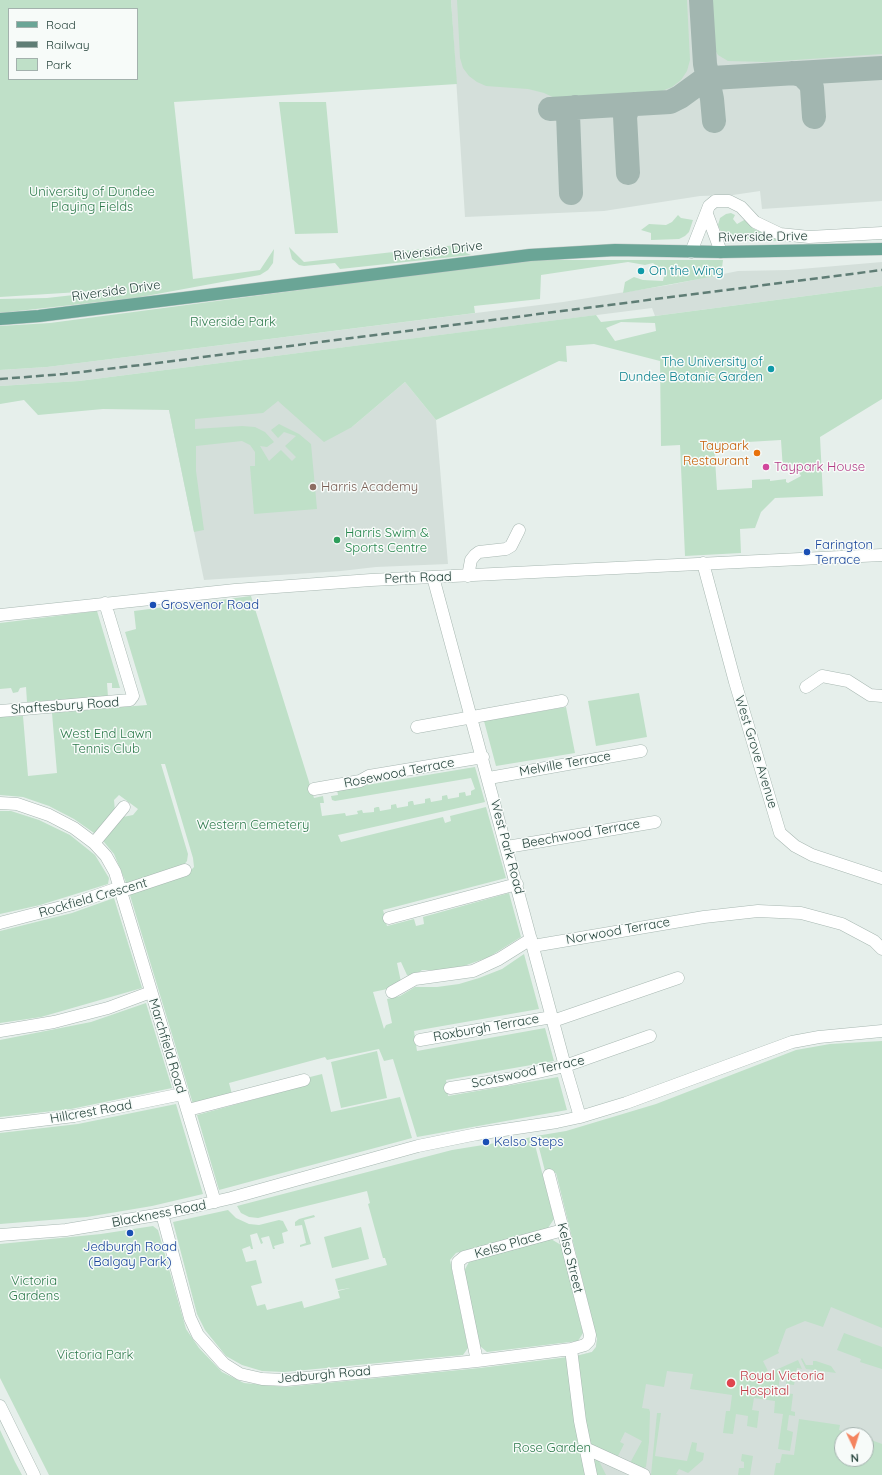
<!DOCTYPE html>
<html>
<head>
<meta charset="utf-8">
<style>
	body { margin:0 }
	#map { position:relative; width:882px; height:1475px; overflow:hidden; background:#e6efeb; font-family:Quicksand,sans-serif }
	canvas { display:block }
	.legend { position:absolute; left:8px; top:8px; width:130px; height:72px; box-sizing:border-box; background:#f7fbf9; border:1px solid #a3b1ad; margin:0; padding:5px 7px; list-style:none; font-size:12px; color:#24423a }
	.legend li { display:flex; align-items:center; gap:8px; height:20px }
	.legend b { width:20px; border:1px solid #a3b1ad }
	.north { position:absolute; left:834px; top:1427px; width:40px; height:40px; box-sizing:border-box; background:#f7fbf9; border:1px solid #a3b1ad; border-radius:50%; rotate:176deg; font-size:11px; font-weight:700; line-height:16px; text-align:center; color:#24423a }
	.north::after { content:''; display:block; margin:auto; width:14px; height:18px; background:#f4845f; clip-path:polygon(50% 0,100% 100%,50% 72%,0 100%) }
</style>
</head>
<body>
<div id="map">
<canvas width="882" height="1475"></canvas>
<ul class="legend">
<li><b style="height:5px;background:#6aa596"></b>Road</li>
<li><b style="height:5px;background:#5f7d75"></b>Railway</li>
<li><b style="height:11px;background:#bfe0c8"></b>Park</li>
</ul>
<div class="north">N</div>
</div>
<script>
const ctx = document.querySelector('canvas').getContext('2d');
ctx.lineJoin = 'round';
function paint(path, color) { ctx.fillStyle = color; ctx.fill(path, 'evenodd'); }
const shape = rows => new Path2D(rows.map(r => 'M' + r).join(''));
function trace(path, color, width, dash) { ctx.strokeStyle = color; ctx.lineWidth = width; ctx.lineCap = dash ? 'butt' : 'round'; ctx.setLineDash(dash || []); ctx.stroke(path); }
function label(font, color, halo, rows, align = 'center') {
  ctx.font = font + ' Quicksand,sans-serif'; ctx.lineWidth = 3; ctx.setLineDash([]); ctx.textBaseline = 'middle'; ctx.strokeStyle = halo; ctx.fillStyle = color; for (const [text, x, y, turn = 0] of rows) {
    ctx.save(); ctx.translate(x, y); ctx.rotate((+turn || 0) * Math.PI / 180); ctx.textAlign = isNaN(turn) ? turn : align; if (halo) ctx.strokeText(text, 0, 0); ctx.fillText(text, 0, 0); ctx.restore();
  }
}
const built = shape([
	[451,0,882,0,882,201,762,209,760,191,733,195,700,196,604,211,465,217],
	[882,262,882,286,655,316,652,308,79,381,0,386,0,370,47,367,95,361,563,302,669,285,738,271,789,270],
	[405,382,436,420,448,564,376,567,341,571,204,580,169,410,278,401,352,427],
	[882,1287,882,1475,595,1475,576,1356,592,1352,596,1347,597,1339],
	[842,1435,866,1435,866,1459,842,1459]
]);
const green = shape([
	[0,0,451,0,457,84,174,102,193,279,260,270,274,249,273,263,268,270,260,275,135,298,0,313,0,299,47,298,127,289,0,297],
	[9,9,137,9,137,79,9,79],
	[457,0,687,0,690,60,687,71,681,80,672,87,662,91,557,99,544,93,528,89,486,86,477,82,469,76,463,68,460,58],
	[710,0,882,0,882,54,766,62,728,61,718,55,715,50],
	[279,102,326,102,338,233,295,234],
	[731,213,735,215,733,219,737,224,746,219,754,229,778,238,777,241,729,238,721,232,718,225,720,218,726,214],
	[678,215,681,218,693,220,689,232,685,236,679,239,651,240,651,233,641,230,649,224,666,225,672,222],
	[465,244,466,253,471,255,340,269,335,263,304,266,299,265,292,259,289,247,304,262],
	[539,260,723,260,721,275,623,293,625,282,634,277,643,280,663,281,665,271,658,268,653,263,645,265,628,262,541,275,540,299,474,306,475,313,95,361,47,367,0,370,0,326,50,323,391,278],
	[882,286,882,399,820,437,823,496,775,498,761,512,755,528,740,529,741,553,685,556,680,445,661,446,660,361,594,344,566,346,567,362,559,361,436,420,405,382,352,427,324,442,278,401,263,413,195,419,195,429,242,426,255,427,265,432,274,442,267,447,260,446,269,461,281,450,292,461,296,457,285,446,296,436,284,432,278,438,271,430,279,424,299,434,311,444,317,509,254,514,250,466,255,466,255,452,250,445,242,441,196,446,196,471,204,530,194,532,169,410,103,409,38,415,24,400,0,404,0,386,79,381,596,315,601,322,655,316],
	[621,322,655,323,656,331,615,341,606,328],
	[781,440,783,470,795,464,801,476,788,483,786,482,786,479,770,481,770,479,752,480,752,488,717,490,714,444],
	[251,596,314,798,323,796,324,803,320,803,322,816,345,813,346,816,358,814,357,811,362,810,363,813,374,812,374,808,377,807,379,807,380,811,391,809,391,805,396,804,397,808,408,806,408,802,411,801,413,801,414,805,425,803,425,799,430,798,431,802,442,800,442,796,447,795,448,799,459,797,459,793,465,792,466,796,471,795,471,791,475,789,471,778,335,801,332,800,331,796,338,795,337,790,475,767,485,802,338,835,341,842,443,817,445,823,451,821,450,816,486,807,506,878,383,910,387,926,414,919,416,926,424,924,423,917,509,893,521,937,489,957,464,966,440,970,422,970,413,977,407,975,401,962,397,963,401,982,397,987,373,992,384,1029,386,1025,392,1023,387,999,400,996,415,987,437,987,459,984,479,978,502,969,524,954,539,1009,414,1031,417,1051,545,1028,554,1061,446,1080,448,1096,558,1077,567,1110,417,1137,393,1059,384,1061,379,1049,327,1060,325,1057,229,1083,232,1094,193,1104,129,892,189,872,194,867,193,858,165,764,161,764,188,854,187,861,183,866,127,885,114,854,104,842,103,839,123,817,133,815,138,809,119,795,114,800,115,811,97,832,94,833,74,819,49,806,23,797,0,795,0,717,23,716,28,776,57,773,52,713,147,705,125,632,136,629,134,611],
	[97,611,120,688,112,688,112,683,107,683,108,697,27,702,26,687,20,688,18,692,13,693,11,688,0,689,0,623],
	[639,693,647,737,596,746,588,701],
	[566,707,575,753,496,766,484,721],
	[0,811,11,811,39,820,70,835,95,855,109,878,108,884,40,905,0,914],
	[114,898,142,988,41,1017,0,1023,0,931,72,913],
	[146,1003,172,1088,71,1109,0,1117,0,1040,91,1022],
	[882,1041,882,1328,831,1307,823,1327,805,1321,786,1329,778,1351,779,1353,763,1361,769,1373,798,1360,802,1369,797,1368,794,1385,786,1384,787,1376,780,1375,778,1392,793,1394,791,1411,795,1412,795,1416,789,1415,787,1430,793,1432,790,1451,778,1449,783,1414,774,1413,775,1401,754,1398,752,1410,759,1411,757,1428,747,1426,748,1416,736,1414,733,1434,723,1433,726,1411,730,1411,732,1395,690,1389,693,1374,667,1371,664,1387,646,1384,642,1408,649,1409,650,1412,649,1442,646,1467,641,1469,630,1463,642,1441,625,1432,620,1442,624,1444,617,1458,588,1444,591,1463,598,1459,606,1475,49,1475,0,1378,0,1244,101,1234,153,1226,158,1230,186,1329,199,1348,222,1372,244,1383,285,1387,480,1368,576,1356,592,1352,596,1347,597,1339,556,1173,545,1171,536,1136,566,1131,656,1104,796,1050,830,1044],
	[377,1051,387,1098,341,1108,331,1062],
	[322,1074,331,1112,400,1097,412,1138,219,1190,197,1115,307,1085,306,1078],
	[176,1104,203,1194,152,1206,87,1217,0,1224,0,1133,78,1124],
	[533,1137,554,1219,548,1228,456,1253,450,1260,468,1348,463,1355,284,1372,262,1371,242,1365,226,1356,205,1330,197,1314,173,1222,228,1210,236,1218,249,1224,259,1225,279,1220,283,1221,288,1231,282,1233,284,1243,274,1246,275,1249,273,1249,269,1236,261,1238,263,1243,261,1244,257,1233,250,1235,253,1249,251,1249,250,1246,242,1249,246,1262,256,1260,262,1283,251,1286,257,1306,265,1304,267,1310,302,1301,304,1308,340,1298,338,1291,350,1288,338,1290,335,1279,387,1265,385,1258,383,1258,368,1204,370,1203,367,1191,258,1218,249,1217,241,1213,237,1206,452,1150],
	[314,1215,315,1217,304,1220,311,1244,300,1247,300,1245,306,1243,302,1225,295,1226,295,1222,299,1219],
	[361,1227,369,1259,332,1268,324,1237],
	[551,1239,561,1245,583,1333,578,1341,487,1352,480,1346,464,1271,469,1262],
	[844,1333,882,1347,882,1369,860,1362,861,1359,837,1350],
	[802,1358,806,1365,813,1365,813,1361,816,1361,831,1366,836,1373,806,1369,801,1359],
	[657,1413,661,1413,655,1456,687,1461,692,1442,697,1443,696,1451,704,1453,703,1460,688,1473,679,1469,676,1474,679,1475,651,1475],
	[799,1419,840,1425,839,1430,856,1435,842,1435,842,1459,866,1459,866,1438,882,1444,882,1475,774,1475,776,1463,780,1463,782,1454,794,1455],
	[0,1430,15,1462,22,1475,0,1475],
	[742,1454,753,1456,750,1475,738,1475,739,1468,744,1468,744,1462,741,1461]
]);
const taxiway = shape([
	[701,0,705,64,712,99,714,121],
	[792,73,802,75,810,83,812,88,814,117],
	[550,109,670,102,680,97,702,81,712,78,882,68],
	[628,173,625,116,628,108,634,104],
	[571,193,568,114,575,107]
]);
const minor = shape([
	[707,214,721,252],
	[691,252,709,206,715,201,729,201,741,207,755,222,780,234,809,237,882,233],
	[703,563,735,682,780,833,795,846,812,855,882,878],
	[468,576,471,560,475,555,479,552,506,549,511,546,519,530],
	[433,577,565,1066,580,1117],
	[0,615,235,590,371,580,882,555],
	[806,687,822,676,848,681,870,695,882,696],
	[0,711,130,700,133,696,105,603],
	[417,727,562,701],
	[489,778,641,751],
	[314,789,360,781,369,776,483,757],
	[0,803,17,804,49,815,74,828,94,843,106,856,115,872,215,1202],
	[94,843,124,807],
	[507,847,655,822],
	[389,918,517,884],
	[0,923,73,904,115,889,128,889,185,870],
	[533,946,704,917,758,911,801,913,842,924,874,941,882,949],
	[392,992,415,979,473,971,499,959,531,939],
	[553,1021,678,978],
	[0,1031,54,1022,108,1008,151,992],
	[420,1040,552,1017],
	[450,1088,507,1079,565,1066,650,1036],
	[188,1110,304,1080],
	[0,1125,74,1116,182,1094],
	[162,1214,190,1318,198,1335,224,1364,240,1374,262,1379,286,1380,477,1361,571,1349,585,1345,589,1341,590,1335,549,1175],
	[0,1235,66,1230,162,1214,231,1198,418,1146,477,1134,557,1122,580,1117,626,1103,792,1042,819,1037,882,1031],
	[571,1349,580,1421,591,1475],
	[477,1361,458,1268,458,1262,464,1257,563,1230],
	[0,1406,34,1475],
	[585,1448,644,1475]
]);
const major = shape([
	[0,319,39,316,530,255,615,250,721,252,882,249]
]);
const rail = shape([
	[0,379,64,374,149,364,882,270]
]);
const markers = [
	[641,271,4,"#0f9aa8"],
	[771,369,4,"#0f9aa8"],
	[757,453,4,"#e8710a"],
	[766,467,4,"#d1479c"],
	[313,487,4,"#8d6e63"],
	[337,540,4,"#2e9e5b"],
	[807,552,4,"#1a4fb4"],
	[153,605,4,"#1a4fb4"],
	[486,1142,4,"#1a4fb4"],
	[130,1233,4,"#1a4fb4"],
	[731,1383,5,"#e0444e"]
];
const parkNames = [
	["University of Dundee",92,192],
	["Playing Fields",92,207],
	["Riverside Park",233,322],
	["West End Lawn",106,734],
	["Tennis Club",106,749],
	["Western Cemetery",253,825],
	["Victoria",34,1281],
	["Gardens",34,1296],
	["Victoria Park",95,1355],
	["Rose Garden",552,1448]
];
const streetNames = [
	["Riverside Drive",763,237,-1],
	["Riverside Drive",438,251,-7],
	["Riverside Drive",116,291,-8],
	["Perth Road",418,578,-2],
	["Shaftesbury Road",65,706,-4],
	["West Grove Avenue",756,752,73],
	["Melville Terrace",565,764,-10],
	["Rosewood Terrace",399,773,-11],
	["Beechwood Terrace",581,834,-10],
	["West Park Road",507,847,75],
	["Rockfield Crescent",93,898,-16],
	["Norwood Terrace",618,931,-10],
	["Roxburgh Terrace",486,1028,-10],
	["Marchfield Road",167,1046,73],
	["Scotswood Terrace",528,1072,-12],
	["Hillcrest Road",91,1112,-10],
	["Blackness Road",159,1214,-11],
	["Kelso Place",508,1245,-16],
	["Kelso Street",570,1258,76],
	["Jedburgh Road",324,1375,-5]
];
const cultureNames = [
	["On the Wing",649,271],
	["The University of",763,362,"right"],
	["Dundee Botanic Garden",763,377,"right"]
];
const foodNames = [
	["Taypark",749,446],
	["Restaurant",749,461]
];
const hotelNames = [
	["Taypark House",774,467]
];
const educationNames = [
	["Harris Academy",321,487]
];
const leisureNames = [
	["Harris Swim &",345,533],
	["Sports Centre",345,548]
];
const transitNames = [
	["Farington",815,545],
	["Terrace",815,560],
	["Grosvenor Road",161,605],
	["Kelso Steps",494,1142],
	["Jedburgh Road",130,1247,"center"],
	["(Balgay Park)",130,1262,"center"]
];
const healthNames = [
	["Royal Victoria",740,1376],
	["Hospital",740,1391]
];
paint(built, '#d4dfda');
paint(green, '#bfe0c8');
trace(taxiway, '#a2b6b0', 24);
trace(minor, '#a8b8b2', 13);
trace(major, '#c2cac8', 13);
trace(minor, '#fff', 12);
trace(major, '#6aa596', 12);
trace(rail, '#5f7d75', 2.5, [8, 4]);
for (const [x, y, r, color] of markers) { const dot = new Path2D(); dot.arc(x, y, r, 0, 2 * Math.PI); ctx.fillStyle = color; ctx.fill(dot); trace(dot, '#f7fbf9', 1.5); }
label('13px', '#2d7a4b', '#f7fbf9', parkNames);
label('13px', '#24423a', '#f7fbf9', streetNames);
label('13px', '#0d838f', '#f7fbf9', cultureNames, 'left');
label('13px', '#c56008', '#f7fbf9', foodNames, 'right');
label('13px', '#b23c85', '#f7fbf9', hotelNames, 'left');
label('13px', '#785e54', '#f7fbf9', educationNames, 'left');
label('13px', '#27864d', '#f7fbf9', leisureNames, 'left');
label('13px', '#164399', '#f7fbf9', transitNames, 'left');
label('13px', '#be3a42', '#f7fbf9', healthNames, 'left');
</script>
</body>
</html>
